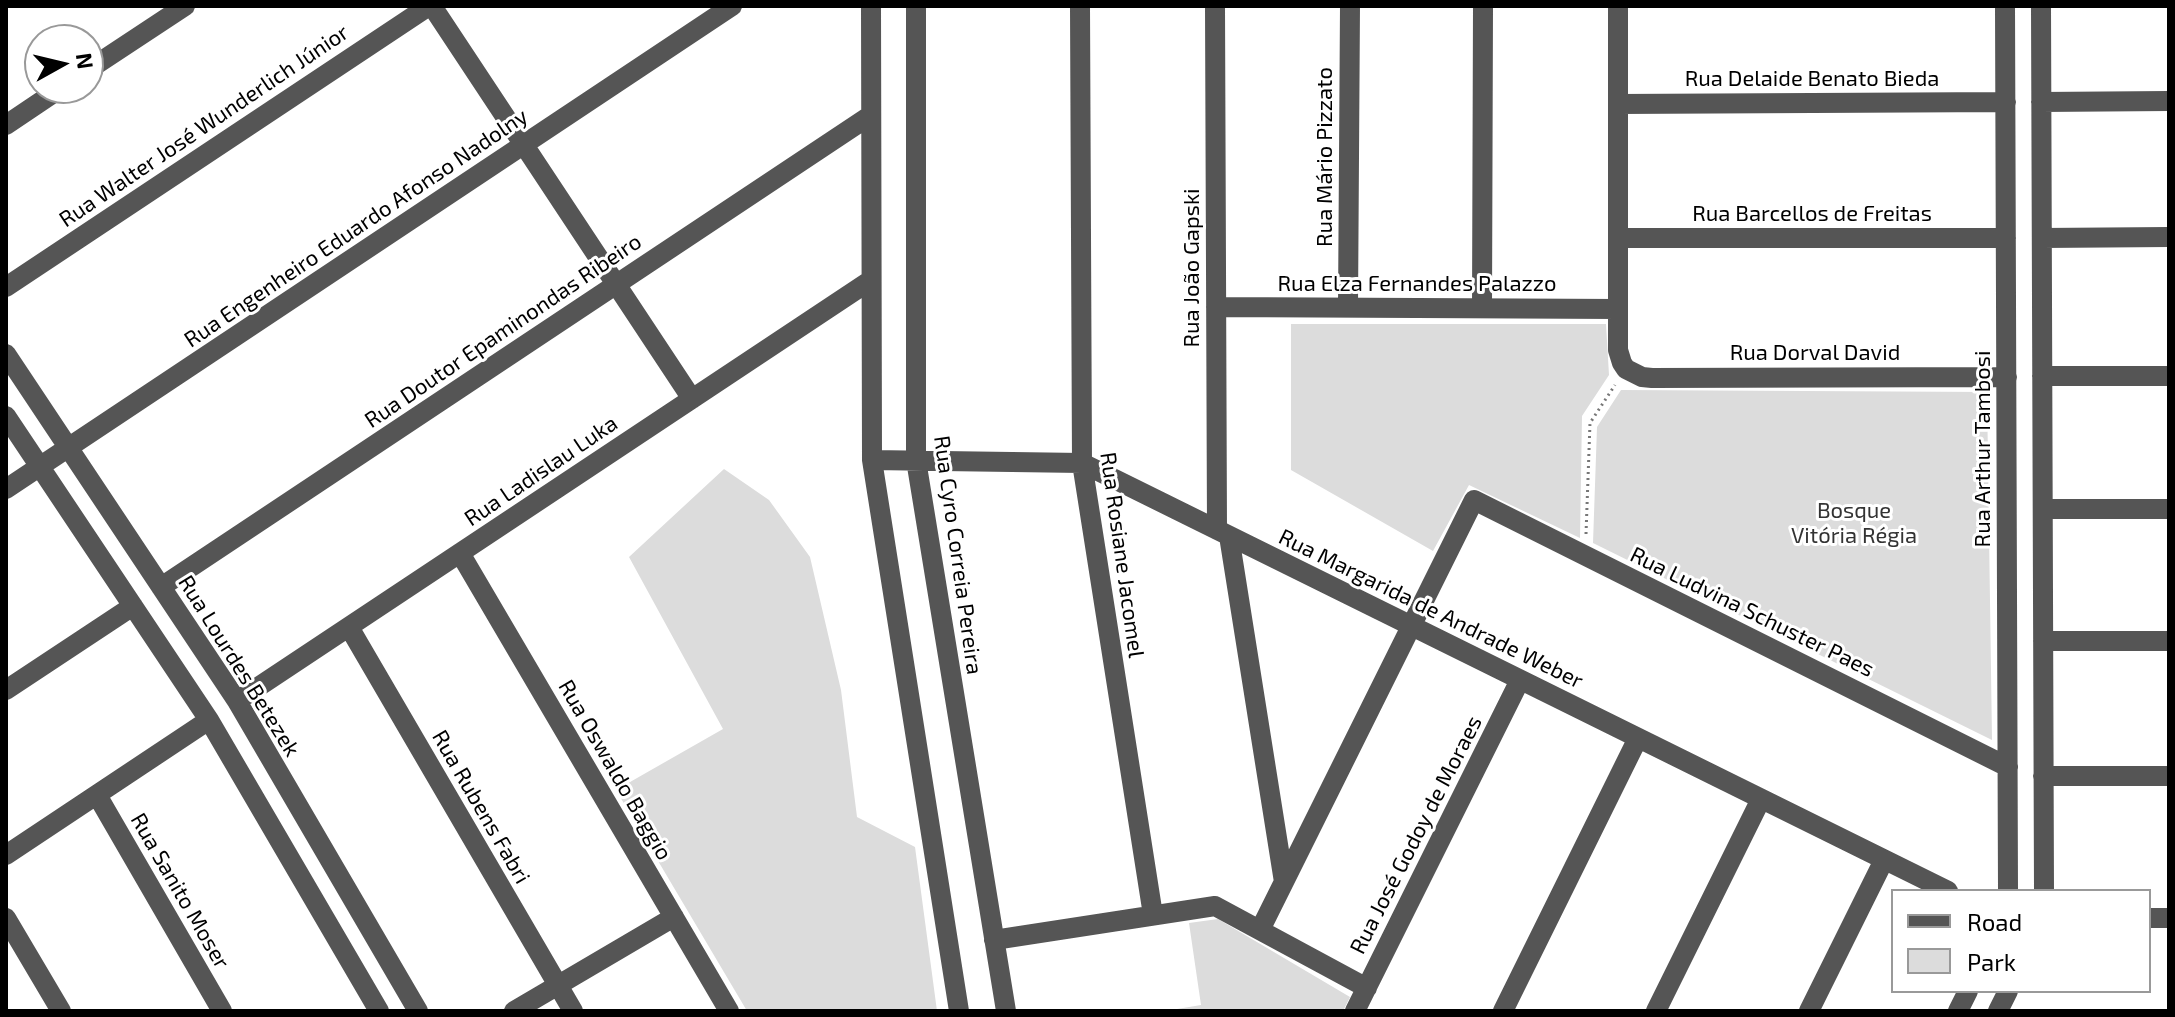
<!DOCTYPE html>
<html>
<head>
<meta charset="utf-8">
<style>
	body { margin:0 }
	#map { position:relative; width:2175px; height:1017px; overflow:hidden; background:#fff; font-family:"Exo 2",sans-serif }
	canvas { display:block }
	.frame { position:absolute; inset:0; border:8px solid #000; pointer-events:none }
	.legend { position:absolute; left:1891px; top:889px; width:260px; height:104px; box-sizing:border-box; background:#fff; border:2px solid #999; margin:0; padding:10px 14px; list-style:none; font-size:24px; color:#000 }
	.legend li { display:flex; align-items:center; gap:16px; height:40px }
	.legend b { width:40px; border:2px solid #999 }
	.north { position:absolute; left:24px; top:24px; width:80px; height:80px; box-sizing:border-box; background:#fff; border:2px solid #999; border-radius:50%; rotate:82deg; font-size:22px; font-weight:700; line-height:32px; text-align:center; color:#000 }
	.north::after { content:''; display:block; margin:auto; width:28px; height:36px; background:#000; clip-path:polygon(50% 0,100% 100%,50% 72%,0 100%) }
</style>
</head>
<body>
<div id="map">
<canvas width="2175" height="1017"></canvas>
<div class="frame"></div>
<ul class="legend">
<li><b style="height:10px;background:#555"></b>Road</li>
<li><b style="height:22px;background:#dcdcdc"></b>Park</li>
</ul>
<div class="north">N</div>
</div>
<script>
const ctx = document.querySelector('canvas').getContext('2d');
ctx.lineJoin = 'round';
function paint(path, color) { ctx.fillStyle = color; ctx.fill(path, 'evenodd'); }
const shape = rows => new Path2D(rows.map(r => 'M' + r).join(''));
function trace(path, color, width, dash) { ctx.strokeStyle = color; ctx.lineWidth = width; ctx.lineCap = dash ? 'butt' : 'round'; ctx.setLineDash(dash || []); ctx.stroke(path); }
function label(font, color, halo, rows, align = 'center') {
  ctx.font = font + ' "Exo 2",sans-serif'; ctx.lineWidth = 6; ctx.setLineDash([]); ctx.textBaseline = 'middle'; ctx.strokeStyle = halo; ctx.fillStyle = color; for (const [text, x, y, turn = 0] of rows) {
    ctx.save(); ctx.translate(x, y); ctx.rotate((+turn || 0) * Math.PI / 180); ctx.textAlign = isNaN(turn) ? turn : align; if (halo) ctx.strokeText(text, 0, 0); ctx.fillText(text, 0, 0); ctx.restore();
  }
}
const green = shape([
	[1291,324,1606,324,1609,375,1582,416,1580,538,1469,485,1433,551,1291,470],
	[1621,390,1987,392,1992,740,1593,543,1597,427],
	[724,469,769,500,810,557,841,690,857,817,915,847,937,1011,747,1011,616,790,723,729,629,557],
	[1218,919,1350,997,1343,1011,1165,1011,1201,1005,1189,923]
]);
const path = shape([
	[1586,534,1590,423,1615,385]
]);
const minor = shape([
	[432,6,692,399],
	[871,6,872,460,959,1011],
	[916,6,916,460,1006,1011],
	[1080,6,1082,463,1153,915],
	[1215,6,1217,530],
	[1618,6,1618,350,1622,363,1626,369,1642,377,1652,378,2007,377],
	[2005,6,2008,891],
	[2041,6,2044,891],
	[88,70,185,6],
	[2041,102,2169,101],
	[1618,104,2006,102],
	[6,125,61,88],
	[1618,238,2006,238],
	[2042,238,2169,237],
	[6,287,429,6],
	[1216,307,1618,309],
	[1348,307,1350,6],
	[1482,308,1483,6],
	[6,354,237,701,418,1011],
	[2042,376,2169,376],
	[6,416,209,720,379,1011],
	[872,460,1082,463,1948,891],
	[6,489,732,6],
	[2043,509,2169,509],
	[1229,536,1284,882],
	[460,553,729,1011],
	[161,587,871,115],
	[349,627,573,1011],
	[2043,641,2169,641],
	[6,690,133,606],
	[237,701,871,280],
	[2043,776,2169,776],
	[97,795,222,1011],
	[6,855,209,720],
	[6,918,61,1011],
	[2149,918,2169,918],
	[1260,930,1474,500,2008,767],
	[994,940,1215,906,1367,988],
	[514,1011,674,917],
	[1355,1011,1520,680],
	[1503,1011,1638,738],
	[1656,1011,1761,799],
	[1809,1011,1884,860],
	[1958,1011,1968,991],
	[1998,1011,2008,991]
]);
const streetNames = [
	["Rua Delaide Benato Bieda",1812,79],
	["Rua Walter José Wunderlich Júnior",204,126,-34],
	["Rua Mário Pizzato",1325,157,-90],
	["Rua Barcellos de Freitas",1812,214],
	["Rua Engenheiro Eduardo Afonso Nadolny",356,228,-34],
	["Rua João Gapski",1192,268,-90],
	["Rua Elza Fernandes Palazzo",1417,284],
	["Rua Doutor Epaminondas Ribeiro",503,331,-34],
	["Rua Dorval David",1815,353],
	["Rua Arthur Tambosi",1983,449,-90],
	["Rua Ladislau Luka",541,471,-34],
	["Rua Cyro Correia Pereira",958,555,82],
	["Rua Rosiane Jacomel",1122,555,82],
	["Rua Margarida de Andrade Weber",1431,609,26],
	["Rua Ludvina Schuster Paes",1752,612,26],
	["Rua Lourdes Betezek",239,666,58],
	["Rua Oswaldo Baggio",615,770,60],
	["Rua Rubens Fabri",481,807,60],
	["Rua José Godoy de Moraes",1416,835,-63],
	["Rua Sanito Moser",180,891,60]
];
const parkNames = [
	["Bosque",1854,511],
	["Vitória Régia",1854,536]
];
paint(green, '#dcdcdc');
trace(path, '#777', 3, [2, 4]);
trace(minor, '#555', 20);
label('22px', '#000', '#fff', streetNames);
label('22px', '#333', '#fff', parkNames);
</script>
</body>
</html>
